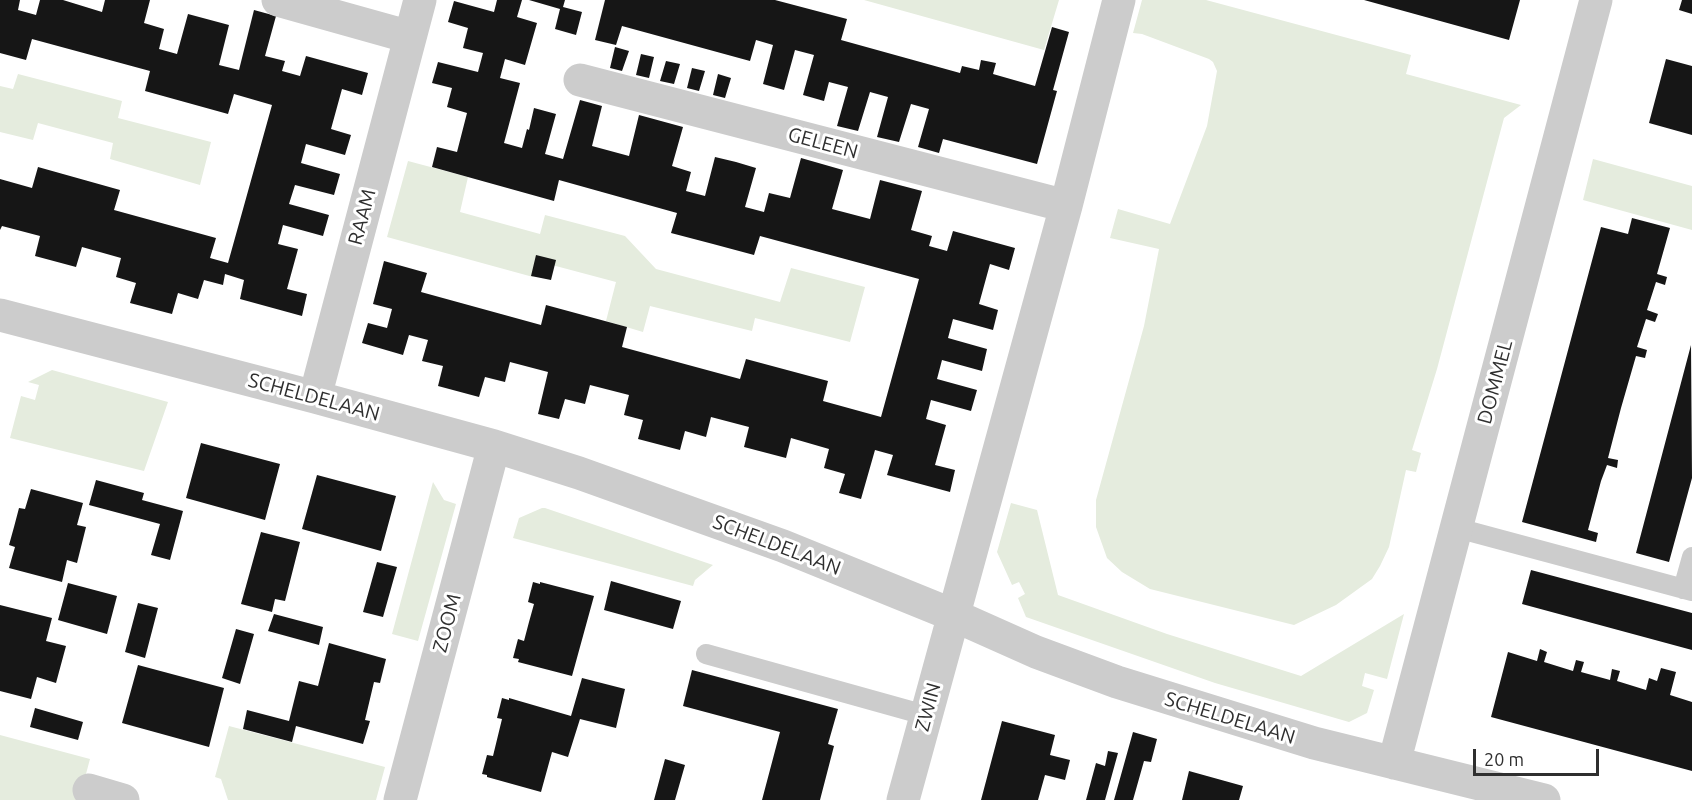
<!DOCTYPE html>
<html>
<head>
<meta charset="utf-8">
<style>
	body { margin:0 }
	#map { position:relative; width:1692px; height:800px; overflow:hidden; background:#fff; font-family:Ubuntu,sans-serif }
	canvas { display:block }
	.scale { position:absolute; left:1473px; top:749px; width:126px; height:27px; box-sizing:border-box; border:3px solid #2f2f2f; border-top:0; padding-left:8px; font-size:18px; line-height:21px; white-space:nowrap; color:#2f2f2f; -webkit-text-stroke:4px #fff; paint-order:stroke }
</style>
</head>
<body>
<div id="map">
<canvas width="1692" height="800"></canvas>
<div class="scale">20 m</div>
</div>
<script>
const ctx = document.querySelector('canvas').getContext('2d');
ctx.lineJoin = 'round';
function paint(path, color) { ctx.fillStyle = color; ctx.fill(path, 'evenodd'); }
const shape = rows => new Path2D(rows.map(r => 'M' + r).join(''));
function trace(path, color, width, dash) { ctx.strokeStyle = color; ctx.lineWidth = width; ctx.lineCap = dash ? 'butt' : 'round'; ctx.setLineDash(dash || []); ctx.stroke(path); }
function label(font, color, halo, rows, align = 'center') {
  ctx.font = font + ' Ubuntu,sans-serif'; ctx.lineWidth = 6; ctx.setLineDash([]); ctx.textBaseline = 'middle'; ctx.strokeStyle = halo; ctx.fillStyle = color; for (const [text, x, y, turn = 0] of rows) {
    ctx.save(); ctx.translate(x, y); ctx.rotate((+turn || 0) * Math.PI / 180); ctx.textAlign = isNaN(turn) ? turn : align; if (halo) ctx.strokeText(text, 0, 0); ctx.fillText(text, 0, 0); ctx.restore();
  }
}
const green = shape([
	[864,0,1059,0,1044,50],
	[1142,0,1206,0,1411,55,1406,74,1521,105,1504,118,1437,369,1412,450,1421,453,1416,472,1406,470,1389,547,1380,566,1372,579,1336,605,1294,625,1150,589,1122,572,1107,558,1096,527,1096,500,1144,326,1159,249,1110,238,1118,209,1170,224,1207,126,1217,71,1213,62,1209,59,1142,34,1133,33],
	[18,74,122,101,118,118,211,142,200,185,110,159,113,143,38,123,33,140,0,132,0,86,13,89],
	[1593,159,1692,186,1692,230,1583,200],
	[408,161,468,177,460,212,540,234,545,215,625,236,656,269,780,302,791,268,865,287,850,342,755,318,752,331,650,306,643,332,606,321,616,282,537,261,533,277,387,237],
	[52,370,168,402,144,471,10,438,21,396,35,400,39,385,28,382],
	[433,482,444,500,456,504,418,641,392,634],
	[1011,503,1037,510,1058,595,1167,634,1301,676,1404,614,1387,679,1365,673,1362,686,1374,690,1367,713,1349,722,1215,683,1026,617,1018,598,1025,594,1019,582,1012,585,997,552],
	[542,508,545,508,713,565,695,580,693,586,513,538,519,518],
	[229,726,385,767,376,800,228,800,221,779,215,777],
	[0,735,90,759,79,800,0,800]
]);
const building = shape([
	[0,0,20,0,18,10,36,15,40,0,63,0,102,12,105,0,150,0,144,23,164,29,159,49,177,54,188,14,229,25,219,65,239,70,254,10,276,16,265,56,285,61,282,71,300,76,306,56,368,73,362,95,342,89,331,129,351,135,345,155,306,144,301,163,340,174,334,195,295,185,289,204,329,215,323,236,283,225,278,244,298,249,287,289,307,294,302,316,240,299,244,280,225,274,223,285,204,280,198,299,178,293,172,314,130,303,136,283,116,277,121,258,82,247,76,267,35,256,40,236,2,226,0,230,0,179,32,188,38,167,120,190,114,210,216,238,210,258,228,263,272,105,234,94,228,114,145,91,150,71,32,39,26,60,0,53],
	[497,0,522,0,517,17,537,23,525,65,505,59,500,78,520,83,504,143,522,148,527,129,529,130,534,108,556,114,545,154,563,159,580,100,602,106,592,146,629,156,639,115,683,127,672,166,691,172,686,191,705,196,715,157,736,162,756,168,745,207,764,212,769,193,790,198,801,158,843,170,832,209,870,219,880,180,922,191,911,230,932,236,929,246,947,251,953,231,1015,248,1009,270,990,264,979,304,998,310,993,330,953,319,948,338,987,349,982,371,942,360,937,379,977,390,971,411,931,400,926,419,946,425,935,465,955,470,950,492,887,475,893,455,875,450,861,499,839,493,845,474,824,468,829,449,791,438,786,458,744,447,749,427,711,417,706,437,685,431,680,450,638,439,643,420,624,415,629,395,590,385,585,404,565,399,559,419,538,414,548,372,510,362,505,382,485,377,479,397,438,386,443,366,422,361,428,340,409,335,403,355,362,343,368,323,387,328,392,309,373,304,384,261,427,273,421,292,541,325,546,305,627,327,622,347,740,379,746,359,828,381,823,401,881,417,919,279,760,236,754,255,713,244,671,233,677,213,559,180,554,201,432,167,437,147,457,152,467,113,447,107,452,88,432,83,438,62,478,72,483,53,463,48,468,28,448,22,454,1,494,12],
	[529,0,565,0,563,7,582,12,576,35,555,29,560,9],
	[605,0,775,0,847,19,841,40,960,73,962,66,979,70,981,60,996,63,993,74,1035,86,1052,27,1069,32,1053,90,1057,91,1037,164,943,139,939,153,918,147,929,109,911,104,899,142,877,137,888,97,870,92,858,131,837,126,848,87,829,82,824,101,803,95,814,55,795,50,784,90,763,84,773,45,756,40,750,61,622,26,616,45,595,40],
	[1364,0,1520,0,1509,40],
	[1682,0,1692,0,1692,14,1679,10],
	[615,47,629,51,622,71,610,68],
	[641,54,654,57,649,78,636,75],
	[1666,59,1692,66,1692,135,1649,123],
	[666,61,680,64,674,84,660,81],
	[692,68,705,71,699,91,687,88],
	[718,74,731,78,725,98,713,95],
	[1632,218,1670,228,1657,274,1667,277,1665,285,1656,282,1647,310,1658,314,1655,322,1646,319,1637,347,1647,350,1645,358,1636,356,1621,408,1608,458,1618,460,1617,468,1607,465,1601,481,1588,530,1598,533,1596,542,1522,522,1601,227,1628,234],
	[536,255,556,260,551,280,531,276],
	[1691,345,1692,478,1669,562,1636,553],
	[201,443,280,464,265,520,186,498],
	[317,475,396,496,381,551,302,529],
	[96,480,144,493,142,500,183,511,170,560,151,555,160,524,89,505],
	[31,489,83,503,77,525,86,527,77,563,67,560,62,582,9,568,15,547,9,545,14,527,19,508,25,509],
	[261,532,300,542,285,601,275,599,272,612,241,604],
	[377,562,397,567,383,617,363,612],
	[1531,570,1692,613,1692,650,1522,604],
	[611,581,681,601,673,629,604,610],
	[533,582,540,584,540,582,594,596,572,676,518,662,519,659,513,658,518,639,524,641,529,622,534,604,528,602],
	[68,583,117,596,107,634,58,620],
	[138,603,158,608,145,658,125,652],
	[0,605,52,618,46,641,66,646,56,683,37,677,31,699,0,691],
	[274,614,323,627,319,645,268,631],
	[236,629,254,634,240,684,222,678],
	[329,643,386,659,380,683,374,682,365,720,370,721,363,744,296,726,292,742,243,729,247,710,289,721,299,681,318,686],
	[1540,649,1547,652,1544,662,1573,671,1576,660,1584,662,1581,672,1610,680,1612,669,1620,671,1617,681,1646,690,1649,678,1657,681,1661,668,1676,672,1670,695,1692,702,1692,771,1491,717,1508,652,1537,661],
	[138,665,224,688,209,747,122,723],
	[692,670,838,709,828,744,834,746,820,800,762,800,780,732,683,706],
	[582,678,625,689,616,728,580,719,568,757,552,752,541,792,487,777,487,775,482,774,487,755,493,756,502,719,497,718,502,698,509,700,509,698,571,716],
	[35,708,83,722,78,740,30,727],
	[1002,721,1055,735,1050,755,1070,760,1065,780,1045,775,1038,800,981,800],
	[1133,732,1157,739,1151,762,1144,761,1133,800,1114,800],
	[1108,751,1118,753,1105,800,1086,800,1096,763,1105,766],
	[665,759,685,765,675,800,654,800],
	[1189,771,1243,786,1239,800,1182,800]
]);
const lane = shape([
	[1457,528,1692,591],
	[1683,589,1692,557],
	[706,654,925,715]
]);
const street = shape([
	[278,0,410,37],
	[580,80,1066,206],
	[0,315,315,397,494,446,579,473,783,546,953,615,1036,652,1117,682,1314,743,1544,800],
	[315,397,420,0],
	[1394,763,1596,0],
	[89,790,123,800],
	[400,800,494,446],
	[903,800,1066,206,1119,0]
]);
const streetNames = [
	["GELEEN",823,143,15],
	["RAAM",362,217,-75],
	["DOMMEL",1495,382,-75],
	["SCHELDELAAN",314,397,15],
	["SCHELDELAAN",777,545,21],
	["ZOOM",447,623,-75],
	["ZWIN",928,707,-75],
	["SCHELDELAAN",1230,718,17]
];
paint(green, '#e5ecde');
paint(building, '#161616');
trace(lane, '#ccc', 20);
trace(street, '#ccc', 33);
label('20px', '#2f2f2f', '#fff', streetNames);
</script>
</body>
</html>
